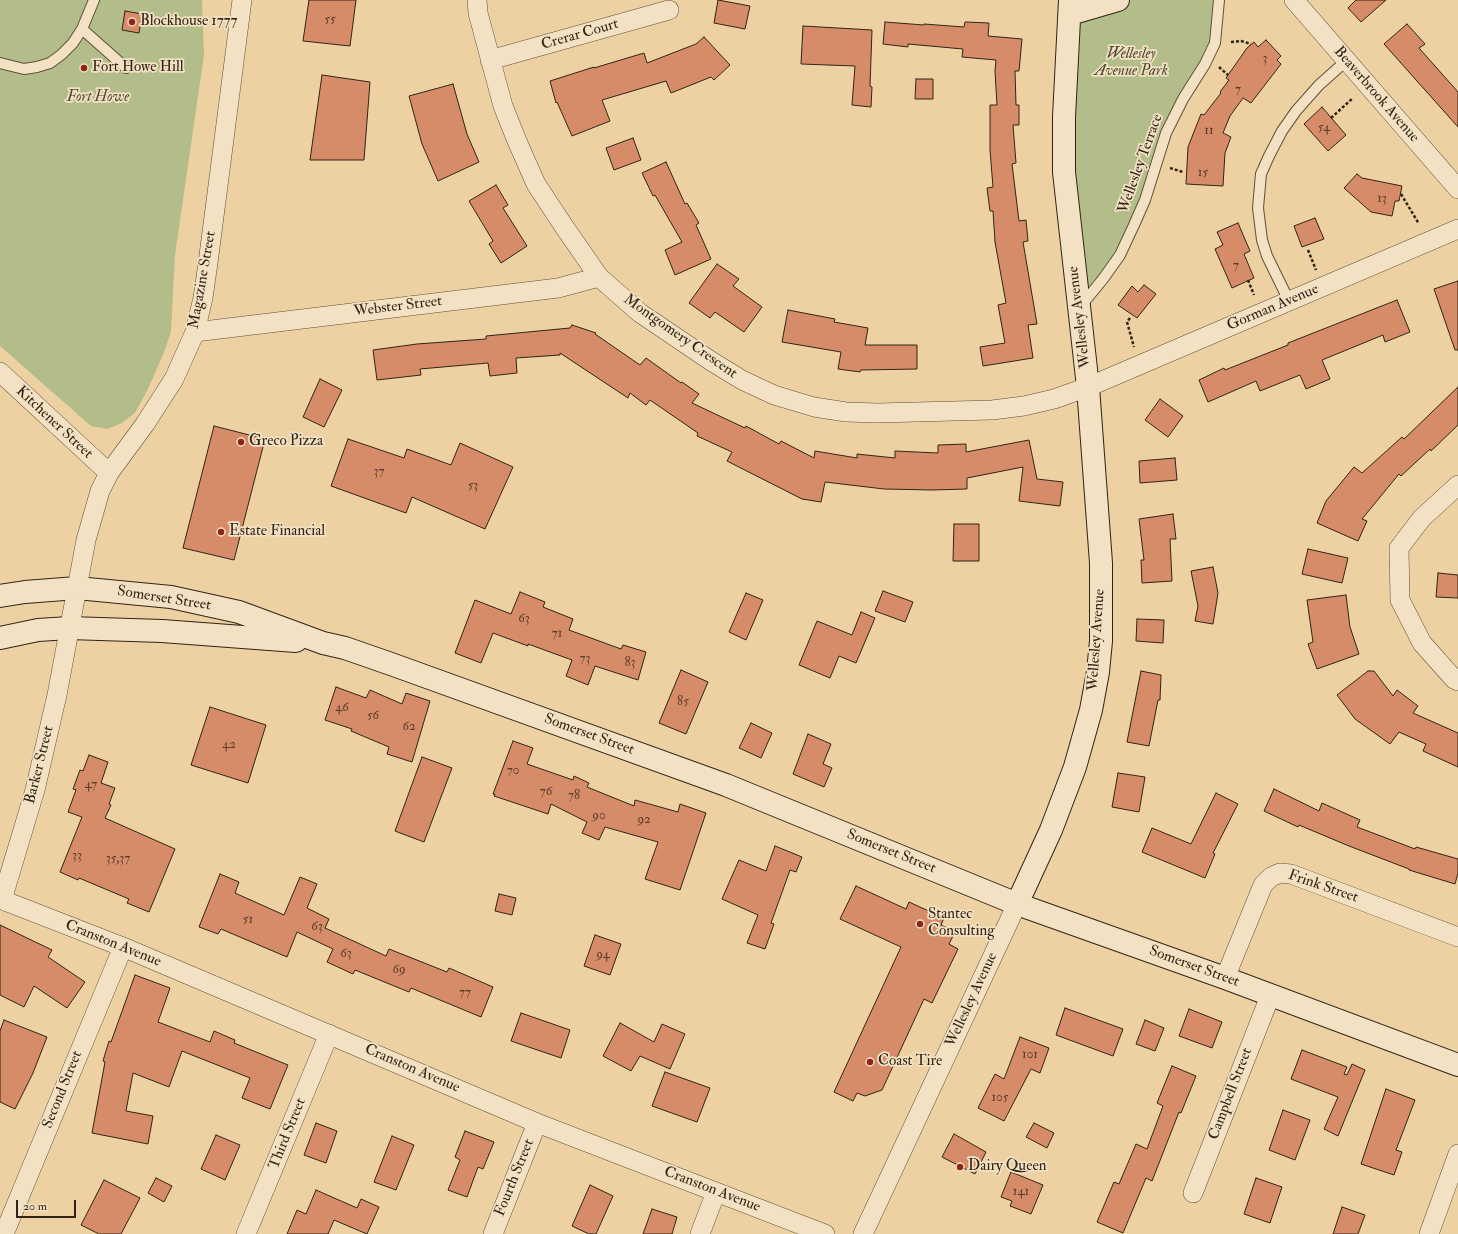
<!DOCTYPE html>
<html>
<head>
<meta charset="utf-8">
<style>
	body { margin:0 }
	#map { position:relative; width:1458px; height:1234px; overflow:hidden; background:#edd1a3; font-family:"IM FELL Double Pica",serif }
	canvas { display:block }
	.scale { position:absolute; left:16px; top:1200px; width:60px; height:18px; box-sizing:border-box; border:2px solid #302416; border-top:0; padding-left:5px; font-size:12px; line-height:14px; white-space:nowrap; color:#302416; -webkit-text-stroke:3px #f3e1c3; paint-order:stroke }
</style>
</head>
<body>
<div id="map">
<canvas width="1458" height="1234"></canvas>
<div class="scale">20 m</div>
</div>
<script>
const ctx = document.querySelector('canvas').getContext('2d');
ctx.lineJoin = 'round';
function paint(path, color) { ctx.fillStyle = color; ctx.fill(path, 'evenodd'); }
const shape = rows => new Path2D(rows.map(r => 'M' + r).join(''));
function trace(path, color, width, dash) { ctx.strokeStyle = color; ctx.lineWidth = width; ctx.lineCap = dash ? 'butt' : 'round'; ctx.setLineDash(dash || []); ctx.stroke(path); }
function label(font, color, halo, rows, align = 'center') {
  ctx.font = font + ' "IM FELL Double Pica",serif'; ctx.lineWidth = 3.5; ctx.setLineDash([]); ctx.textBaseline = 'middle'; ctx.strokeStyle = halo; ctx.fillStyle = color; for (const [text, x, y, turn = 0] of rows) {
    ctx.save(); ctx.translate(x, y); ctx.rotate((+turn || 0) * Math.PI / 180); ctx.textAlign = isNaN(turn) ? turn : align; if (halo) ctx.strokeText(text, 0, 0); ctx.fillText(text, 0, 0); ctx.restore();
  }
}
const green = shape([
	[0,0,202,0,204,55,175,255,171,331,165,350,147,391,135,413,122,423,107,429,91,426,0,346],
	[1070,0,1219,0,1215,43,1183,99,1134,225,1079,308]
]);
const building = shape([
	[309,0,356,0,350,46,303,41,309,0],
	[718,0,750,6,745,29,714,23,718,0],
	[1356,0,1386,0,1361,22,1348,8,1356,0],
	[125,11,142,14,139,33,122,30,125,11],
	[885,22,924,25,924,24,964,27,965,22,989,23,988,36,1022,39,1019,71,1015,71,1016,105,1019,105,1019,125,1013,125,1016,163,1012,164,1019,221,1026,220,1028,241,1023,242,1037,324,1028,325,1033,358,983,366,980,347,1005,343,998,305,1006,303,995,242,993,211,990,211,987,188,993,187,990,150,990,105,997,105,995,71,996,60,962,57,963,49,908,44,908,47,883,44,885,22],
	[1407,24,1425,44,1419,48,1458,92,1458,127,1384,44,1407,24],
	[803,26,872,30,870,86,872,87,871,107,852,105,855,66,801,64,803,26],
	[704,37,730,65,714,80,711,77,671,93,666,81,602,100,610,121,572,136,557,102,556,103,550,81,594,67,594,68,644,53,647,63,696,44,704,37],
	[1266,40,1281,56,1277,60,1281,64,1251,103,1243,98,1230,116,1223,133,1231,137,1225,153,1223,186,1186,184,1188,147,1201,114,1204,115,1221,93,1220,92,1229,80,1226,78,1247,48,1254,42,1258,47,1266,40],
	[322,75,370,82,364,160,310,160,322,75],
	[916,79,933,79,933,99,915,99,916,79],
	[453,84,467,134,479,162,438,181,422,144,409,96,453,84],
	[1322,107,1346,135,1328,151,1304,124,1322,107],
	[633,138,641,160,614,170,606,148,633,138],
	[666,162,685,204,687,203,699,223,696,225,711,259,675,275,665,250,682,242,655,195,653,196,642,173,666,162],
	[1357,174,1362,178,1402,186,1399,201,1395,201,1392,216,1371,212,1344,188,1357,174],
	[496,185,508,205,503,208,527,246,501,263,489,244,493,241,469,201,496,185],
	[1315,218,1324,239,1302,247,1294,226,1315,218],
	[1238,223,1250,251,1244,254,1254,278,1232,288,1215,249,1223,245,1217,232,1238,223],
	[717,264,739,279,733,286,762,307,744,332,715,312,710,318,689,303,717,264],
	[1458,281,1458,350,1455,350,1434,289,1458,281],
	[1144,285,1156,294,1137,318,1118,305,1132,286,1138,292,1144,285],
	[1397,300,1410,332,1385,342,1383,335,1322,360,1330,379,1306,389,1300,375,1260,391,1256,381,1208,402,1199,380,1224,368,1225,370,1288,345,1288,343,1397,300],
	[788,310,835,319,834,322,868,328,865,345,917,345,917,369,861,370,860,372,838,369,841,352,782,342,788,310],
	[572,325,596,333,595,334,640,365,646,358,681,383,682,382,699,394,692,403,745,428,746,426,779,444,781,441,814,458,815,451,857,458,857,454,895,458,895,451,938,453,938,445,966,444,966,452,1029,440,1037,479,1063,482,1060,506,1019,501,1023,467,967,478,967,489,932,490,884,489,825,482,821,502,802,499,727,461,732,452,697,436,698,433,650,400,646,405,630,393,628,398,560,353,560,355,516,358,517,373,490,376,488,363,420,369,421,375,377,380,373,350,417,344,486,339,486,336,570,328,572,325],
	[320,379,342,390,324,427,303,417,320,379],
	[1458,387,1458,425,1431,451,1430,449,1401,476,1399,474,1362,519,1367,521,1358,541,1317,523,1326,501,1354,467,1362,473,1402,437,1404,439,1458,387],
	[1160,399,1183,416,1168,437,1145,420,1160,399],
	[214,426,265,439,234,560,183,548,214,426],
	[348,439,404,458,407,449,451,465,460,443,513,467,485,529,412,497,406,513,331,486,348,439],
	[1175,458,1177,480,1140,483,1139,461,1175,458],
	[1173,514,1176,539,1170,539,1172,581,1142,583,1141,560,1144,560,1139,519,1173,514],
	[954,524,979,524,979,561,953,561,954,524],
	[1308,549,1348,558,1342,583,1302,574,1308,549],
	[1213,567,1218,593,1213,624,1195,621,1198,606,1191,571,1213,567],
	[1438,573,1458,575,1458,598,1436,597,1438,573],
	[883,591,913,602,905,622,875,611,883,591],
	[520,592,545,602,543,607,573,619,569,630,621,649,623,645,646,652,638,680,595,666,588,685,566,676,572,660,528,644,528,646,493,633,481,663,455,653,475,600,511,614,520,592],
	[746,593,763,600,746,640,729,632,746,593],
	[1346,595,1350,627,1359,654,1317,669,1308,644,1313,642,1307,600,1346,595],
	[861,612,875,618,856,663,839,656,830,678,799,665,817,621,852,635,861,612],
	[1137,619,1164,620,1163,643,1136,641,1137,619],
	[681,670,708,682,686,734,659,723,681,670],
	[1141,671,1161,675,1160,700,1158,700,1149,746,1127,742,1141,671],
	[1368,671,1374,671,1393,696,1397,690,1418,706,1413,713,1458,733,1458,767,1423,751,1426,744,1399,732,1390,744,1355,719,1337,695,1368,671],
	[336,687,366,698,370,690,402,704,406,693,430,701,412,762,387,754,389,747,351,731,352,729,325,720,336,687],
	[210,707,266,725,248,783,191,765,210,707],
	[751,723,772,733,761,758,739,748,751,723],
	[808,734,831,744,823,764,832,768,824,787,793,774,808,734],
	[513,741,533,748,527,764,573,780,574,776,589,783,587,787,634,806,635,800,678,812,680,804,706,813,680,890,645,879,658,842,605,827,599,840,582,833,587,822,551,804,548,814,494,796,495,794,493,794,513,741],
	[89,755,108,762,101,783,115,788,109,804,111,805,105,818,175,849,149,912,127,903,129,899,79,878,78,880,60,872,82,817,68,812,76,790,73,789,80,770,83,771,89,755],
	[422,757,452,768,424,842,395,831,422,757],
	[1118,773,1145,777,1139,812,1112,807,1118,773],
	[1274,789,1319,811,1322,803,1360,820,1357,827,1415,849,1416,847,1458,859,1458,873,1455,884,1409,870,1409,869,1349,846,1299,825,1298,827,1264,811,1274,789],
	[1216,793,1238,804,1213,853,1215,854,1205,878,1142,852,1152,828,1191,844,1216,793],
	[775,846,802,857,796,872,790,870,771,923,774,924,765,949,747,943,758,915,722,899,739,860,766,871,775,846],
	[220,874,239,882,235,893,284,915,300,877,317,884,307,908,329,919,325,928,386,956,389,949,447,972,449,968,493,987,481,1017,411,988,409,992,355,970,353,974,327,962,333,949,297,932,287,957,221,929,218,934,199,927,220,874],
	[856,886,906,909,909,902,944,918,941,925,955,932,949,944,958,949,932,1003,924,999,882,1090,865,1096,857,1093,853,1101,834,1092,901,947,840,919,856,886],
	[499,894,516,898,512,915,495,911,499,894],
	[0,925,52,950,48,957,85,982,67,1008,34,986,24,1007,0,995,0,925],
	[595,935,621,944,610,975,584,966,595,935],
	[135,975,170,988,158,1022,210,1042,214,1031,235,1040,234,1043,288,1065,270,1109,242,1098,250,1078,182,1051,169,1087,133,1073,126,1111,153,1116,148,1144,92,1133,105,1062,103,1061,109,1041,111,1042,135,975],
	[1065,1008,1123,1029,1113,1056,1056,1035,1065,1008],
	[1189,1009,1222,1022,1212,1048,1179,1036,1189,1009],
	[521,1013,570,1030,561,1058,511,1041,521,1013],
	[4,1020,47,1037,33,1073,15,1109,0,1102,0,1031,4,1020],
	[1145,1020,1164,1028,1155,1051,1136,1044,1145,1020],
	[620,1023,654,1042,662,1024,685,1034,670,1069,640,1056,631,1071,603,1056,620,1023],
	[1020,1037,1049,1048,1040,1073,1031,1069,1004,1121,978,1108,995,1074,1004,1079,1020,1037],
	[1302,1050,1347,1067,1344,1074,1347,1075,1352,1064,1365,1070,1338,1136,1324,1129,1338,1097,1291,1079,1302,1050],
	[1172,1066,1196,1076,1181,1113,1179,1112,1152,1181,1146,1178,1123,1233,1097,1222,1114,1182,1119,1184,1136,1144,1147,1149,1163,1106,1157,1103,1172,1066],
	[665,1072,710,1088,697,1122,652,1106,665,1072],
	[1386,1089,1415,1100,1396,1150,1402,1152,1394,1175,1361,1164,1386,1089],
	[1283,1110,1310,1120,1295,1160,1269,1150,1283,1110],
	[316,1123,337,1131,326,1163,304,1155,316,1123],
	[1034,1123,1054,1133,1047,1148,1026,1137,1034,1123],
	[465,1131,494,1142,483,1169,478,1167,467,1197,448,1190,460,1160,455,1157,465,1131],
	[954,1134,986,1152,975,1174,942,1157,954,1134],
	[216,1135,240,1145,225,1180,201,1169,216,1135],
	[392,1136,414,1145,396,1190,374,1182,392,1136],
	[1011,1172,1043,1185,1031,1214,1010,1206,1012,1201,1001,1197,1011,1172],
	[156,1178,172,1186,164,1202,148,1193,156,1178],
	[1256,1178,1282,1187,1270,1223,1244,1214,1256,1178],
	[104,1180,140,1198,121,1234,99,1234,81,1225,104,1180],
	[590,1185,613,1196,596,1234,589,1234,572,1226,590,1185],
	[316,1190,357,1208,361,1199,379,1207,367,1234,334,1220,328,1234,287,1234,297,1210,306,1214,316,1190],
	[1342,1207,1365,1215,1358,1234,1333,1234,1342,1207],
	[652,1209,677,1217,672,1234,643,1234,652,1209]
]);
const path = shape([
	[1231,42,1241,41,1251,44],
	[1219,67,1228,75],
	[1331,118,1353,98],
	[1170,168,1183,172],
	[1401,194,1419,224],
	[1308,250,1316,270],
	[1248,280,1254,295],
	[1130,318,1127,322,1134,347]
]);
const lane = shape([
	[82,29,126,68],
	[0,63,24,69,37,67,50,63,61,55,73,43,82,29,94,0],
	[1289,301,1267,256,1262,240,1258,208,1261,174,1269,156,1282,131,1296,111,1319,85,1346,61],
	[1080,307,1103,279,1120,255,1134,225,1145,200,1166,133,1183,99,1205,64,1215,43,1219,0]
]);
const street = shape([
	[477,0,478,13,503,106,517,141,536,184,563,225,599,277,640,313,711,361,742,380,774,395,814,407,846,412,878,413,992,410,1024,406,1054,399,1088,387,1458,229],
	[1294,0,1458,189],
	[490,60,669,10],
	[195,332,558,288,599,277],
	[0,372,109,473],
	[1458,485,1422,518,1399,548,1400,600,1422,643,1454,679,1458,681],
	[0,899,123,947,537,1123,825,1234],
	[2,900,35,790,57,695,86,540,100,491,109,473,145,424,174,379,195,332,203,298,208,263,242,0],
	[1225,978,1263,885,1271,877,1280,873,1291,874,1458,937],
	[1193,1193,1270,996],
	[4,1234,123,947],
	[246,1234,329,1034],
	[493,1234,537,1123],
	[700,1234,716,1192],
	[863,1234,1017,904],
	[1429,1234,1458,1154]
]);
const secondary = shape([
	[1070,14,1118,0],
	[0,596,25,592,77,588,171,597,239,612,323,643,345,648,391,664,726,785,1017,904,1225,978,1458,1065],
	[0,638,38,630,69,628,162,631,296,641],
	[1017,904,1051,830,1075,767,1091,710,1098,672,1101,641,1101,563,1088,387,1064,172,1064,117,1070,0]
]);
const markers = [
	[132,22,4,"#8f2418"],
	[84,68,4,"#8f2418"],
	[241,442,4,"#8f2418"],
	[221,532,4,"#8f2418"],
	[920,924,4,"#8f2418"],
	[870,1062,4,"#8f2418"],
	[960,1167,4,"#8f2418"]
];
const numberNames = [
	["55",330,20],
	["3",1265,59],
	["7",1238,90],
	["54",1324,128],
	["11",1209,131],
	["15",1203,173],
	["13",1382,199],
	["7",1236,266],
	["37",379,472],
	["53",473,486],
	["63",524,619],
	["71",557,634],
	["73",585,659],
	["83",630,663],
	["85",683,702],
	["46",342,708],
	["56",373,716],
	["62",409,727],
	["42",229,745],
	["70",513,771],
	["47",91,785],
	["76",546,792],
	["78",574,796],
	["90",599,816],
	["92",644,820],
	["33",77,856],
	["35,37",118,859],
	["51",248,920],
	["63",317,927],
	["63",346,954],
	["94",603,955],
	["69",399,970],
	["77",465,993],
	["101",1030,1055],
	["105",1000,1098],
	["141",1021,1192]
];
const poiNames = [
	["Blockhouse 1777",140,22],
	["Fort Howe Hill",92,68],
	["Greco Pizza",249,442],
	["Estate Financial",229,532],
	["Stantec",928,915],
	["Consulting",928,932],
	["Coast Tire",878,1062],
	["Dairy Queen",968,1167]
];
const streetNames = [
	["Crerar Court",580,35,-16],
	["Beaverbrook Avenue",1376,95,49],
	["Wellesley Terrace",1141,164,-70],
	["Magazine Street",203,280,-80],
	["Webster Street",398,307,-7],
	["Gorman Avenue",1273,308,-23],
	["Wellesley Avenue",1080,317,-97],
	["Montgomery Crescent",680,337,35],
	["Kitchener Street",54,423,43],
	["Somerset Street",164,599,9],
	["Wellesley Avenue",1097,640,-86],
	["Somerset Street",589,735,20],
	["Barker Street",40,765,-76],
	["Somerset Street",891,852,22],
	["Frink Street",1323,887,19],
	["Cranston Avenue",113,944,22],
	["Somerset Street",1194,967,20],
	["Wellesley Avenue",972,1000,-65],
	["Cranston Avenue",412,1069,23],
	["Second Street",63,1090,-68],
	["Campbell Street",1231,1094,-69],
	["Third Street",288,1134,-68],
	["Fourth Street",515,1178,-68],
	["Cranston Avenue",712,1190,21]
];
const parkNames = [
	["Wellesley",1131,55],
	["Avenue Park",1131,72],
	["Fort Howe",98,98]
];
paint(green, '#b2bd8a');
paint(building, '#d78c69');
trace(building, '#302416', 1);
trace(lane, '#5f4f39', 12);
trace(street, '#5f4f39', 20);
trace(secondary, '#302416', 24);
trace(path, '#302416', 2.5, [3, 2]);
trace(lane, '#f3e1c3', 10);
trace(street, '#f3e1c3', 19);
trace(secondary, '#f3e1c3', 22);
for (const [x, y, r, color] of markers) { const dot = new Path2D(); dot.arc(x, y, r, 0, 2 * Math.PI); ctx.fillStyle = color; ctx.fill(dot); trace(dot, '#f3e1c3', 1.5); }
label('13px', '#5a3e2b', null, numberNames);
label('15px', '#302416', '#f3e1c3', poiNames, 'left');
label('15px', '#302416', '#f3e1c3', streetNames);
label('italic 15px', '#504a33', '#f3e1c3', parkNames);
</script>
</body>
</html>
